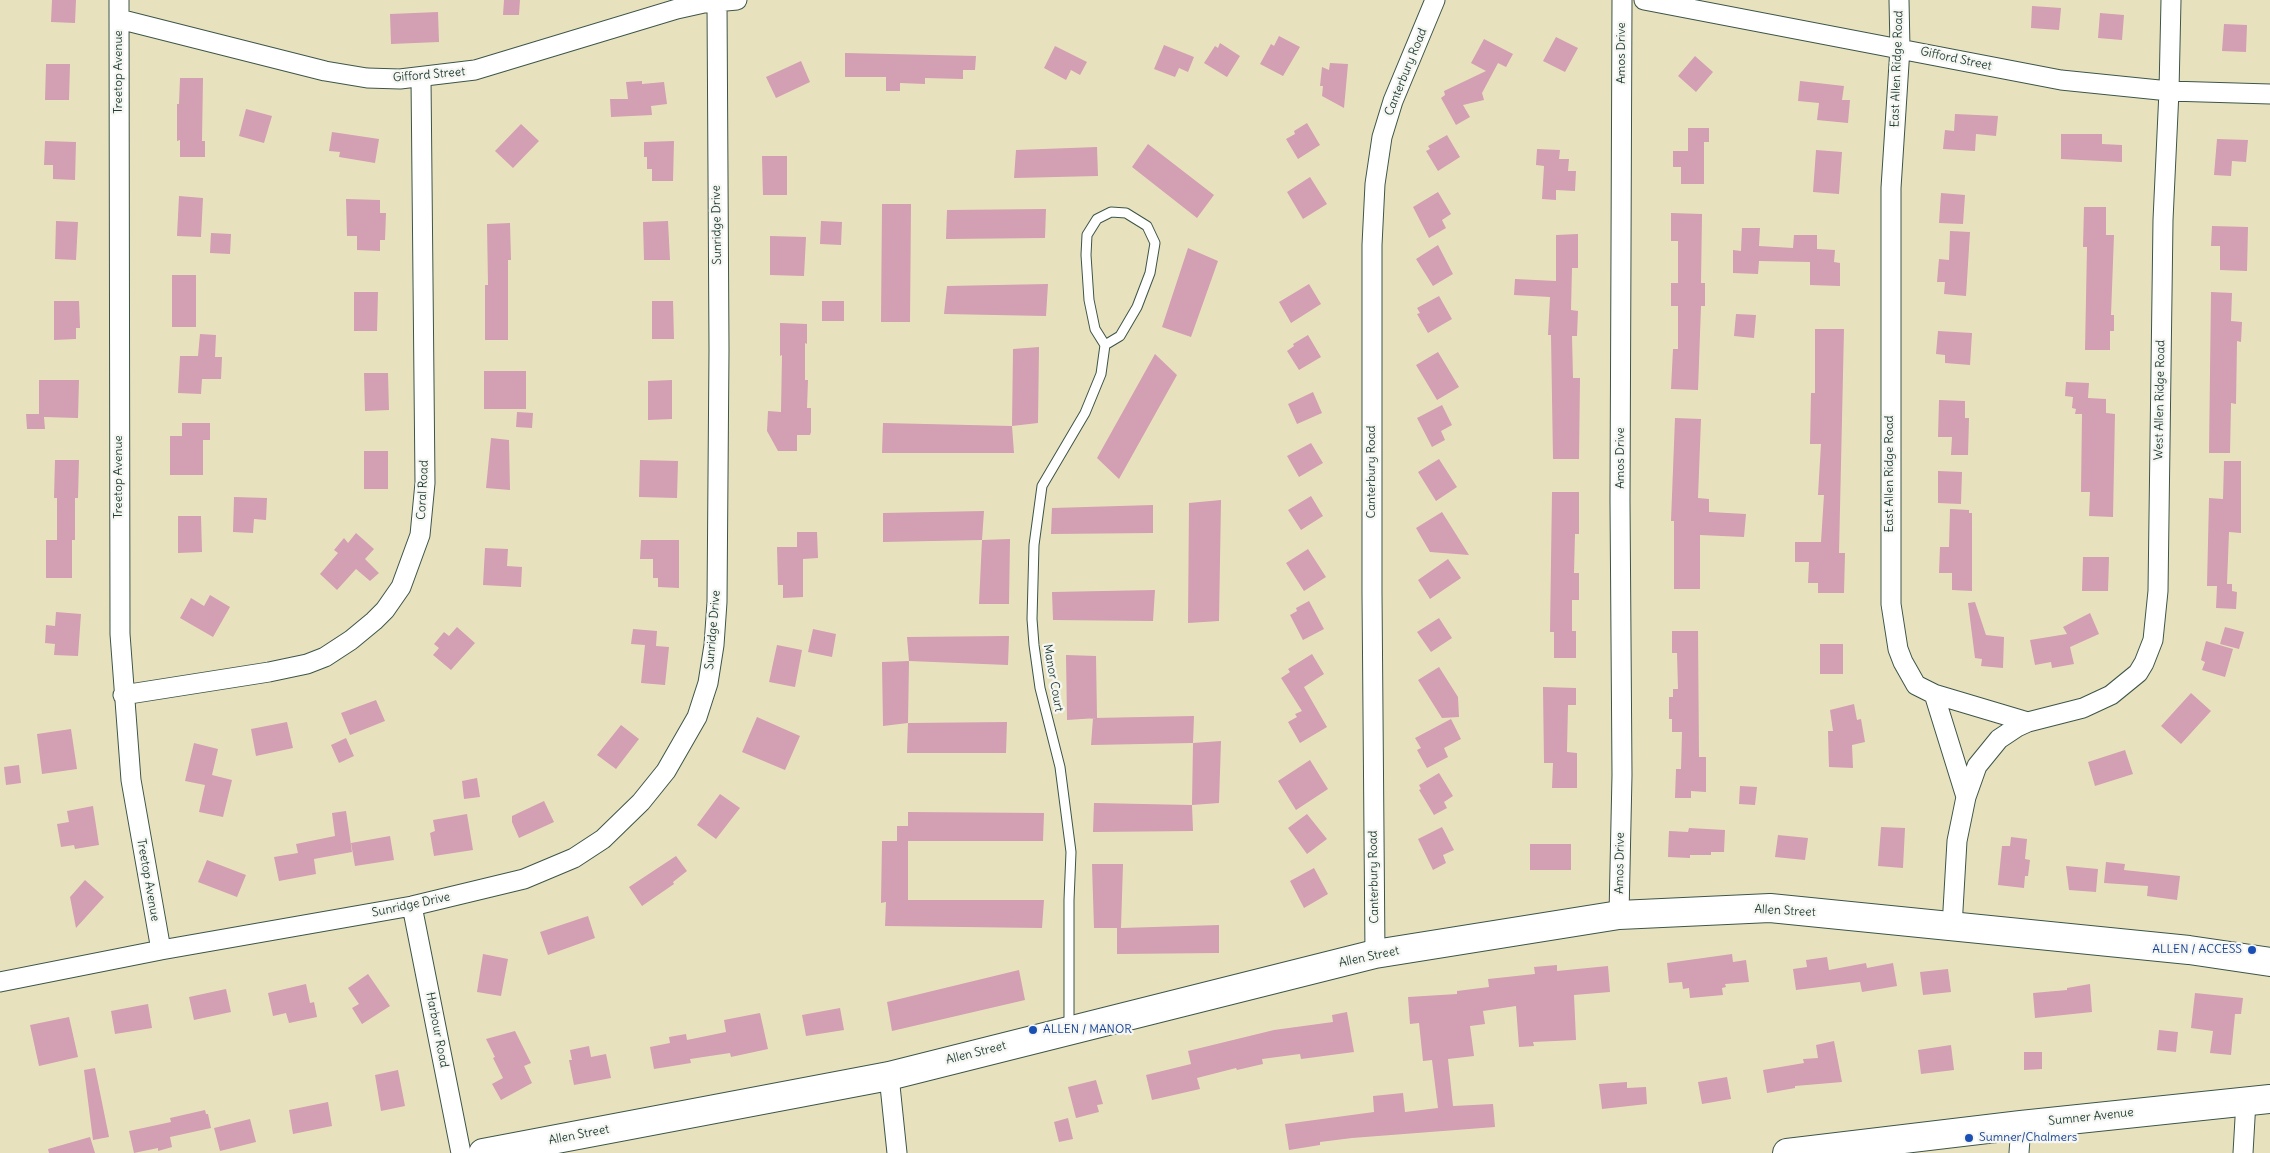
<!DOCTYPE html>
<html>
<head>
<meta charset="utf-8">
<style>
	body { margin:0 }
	canvas { display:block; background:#e8e1bd }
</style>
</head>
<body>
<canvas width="2270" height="1153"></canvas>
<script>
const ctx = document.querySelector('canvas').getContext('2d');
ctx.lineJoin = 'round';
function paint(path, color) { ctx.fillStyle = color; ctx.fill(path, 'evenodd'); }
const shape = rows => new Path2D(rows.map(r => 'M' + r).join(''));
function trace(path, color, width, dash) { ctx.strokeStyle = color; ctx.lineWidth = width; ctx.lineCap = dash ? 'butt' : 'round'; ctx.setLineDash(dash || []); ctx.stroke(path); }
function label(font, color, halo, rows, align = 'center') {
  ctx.font = font + ' Delius,sans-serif'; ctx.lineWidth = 4.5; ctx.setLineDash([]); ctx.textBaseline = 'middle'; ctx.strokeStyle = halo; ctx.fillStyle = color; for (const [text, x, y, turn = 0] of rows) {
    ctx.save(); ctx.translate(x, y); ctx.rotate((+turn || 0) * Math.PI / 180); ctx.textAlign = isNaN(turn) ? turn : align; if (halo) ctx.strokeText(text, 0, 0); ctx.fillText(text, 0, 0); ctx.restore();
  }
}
const building = shape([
	[52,0,76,0,75,23,51,22],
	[504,0,520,0,519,15,503,15],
	[2032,6,2061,8,2059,30,2031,28],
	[438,12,439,42,391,44,390,14],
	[2100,13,2124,15,2122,40,2098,38],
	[2224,24,2247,25,2246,52,2222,51],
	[1279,36,1300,47,1283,76,1260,64,1271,44,1274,46],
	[1556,37,1578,48,1565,72,1543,61],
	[1484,39,1513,54,1506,67,1498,63,1482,93,1484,100,1463,105,1470,117,1456,125,1441,98,1445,95,1444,91,1486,71,1471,63],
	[1220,43,1240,56,1227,77,1204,63,1215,46,1218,48],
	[1164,45,1194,57,1188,72,1179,68,1175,77,1154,69],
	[1055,46,1087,62,1080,75,1071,70,1066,80,1044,68],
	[845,53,976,56,975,70,963,70,963,79,925,78,925,84,900,83,900,91,886,91,886,77,845,77],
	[1695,56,1713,72,1696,92,1678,76],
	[801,61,810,82,776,98,766,77],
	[1330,63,1348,64,1344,108,1322,96,1323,86,1320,86,1322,67,1329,70],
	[46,64,70,64,69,100,45,100],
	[180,78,203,78,202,141,205,141,205,157,180,157,180,140,177,141,177,104,179,104],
	[642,81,642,84,664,82,667,104,651,106,652,115,611,117,610,99,628,99,626,82],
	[1800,81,1844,86,1842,100,1850,100,1848,123,1817,120,1819,103,1798,101],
	[246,109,272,116,264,143,239,136],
	[1955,114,1998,116,1996,136,1976,134,1975,151,1943,149,1945,130,1954,131],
	[1307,123,1320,145,1298,159,1286,139,1295,134,1294,131],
	[521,124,539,141,513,168,495,151],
	[1688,128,1709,128,1709,142,1704,142,1704,184,1681,184,1681,167,1673,167,1673,151,1688,151],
	[332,132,379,139,375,163,339,157,340,152,329,151],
	[2061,134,2102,134,2102,144,2122,145,2122,162,2061,159],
	[1447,135,1460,157,1438,171,1426,151,1430,149,1428,146],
	[2217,139,2248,140,2246,162,2232,161,2231,176,2214,175],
	[45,141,76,142,75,180,53,179,53,165,44,165],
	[674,141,673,181,652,181,652,169,647,169,647,157,644,157,644,142],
	[1148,144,1214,195,1197,218,1132,167],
	[1097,147,1098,176,1014,178,1016,150],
	[1537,149,1560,150,1559,159,1569,159,1568,171,1576,171,1575,191,1556,190,1556,200,1542,199,1544,166,1536,165],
	[1816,150,1842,152,1839,194,1813,192],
	[762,156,787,156,787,195,763,195],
	[1310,177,1327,204,1303,219,1287,192],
	[1438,192,1451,214,1442,220,1446,228,1429,238,1413,207],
	[1941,193,1965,195,1963,224,1939,223],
	[179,196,203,198,201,237,177,236],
	[346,199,380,200,380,213,386,213,385,240,380,240,380,251,357,250,357,236,347,236],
	[882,204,911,204,910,322,881,322],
	[2084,207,2106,207,2106,235,2114,235,2111,315,2114,315,2114,331,2110,331,2110,350,2085,350,2087,247,2083,247],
	[1046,209,1045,238,946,239,947,210],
	[1671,213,1702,214,1701,283,1705,283,1705,306,1701,306,1698,390,1671,389,1673,349,1678,349,1678,306,1671,306,1671,283,1678,283,1678,241,1671,241],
	[56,221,78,222,76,260,55,259],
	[668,221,670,260,644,260,643,222],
	[821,221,842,222,841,245,820,244],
	[510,223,511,260,508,260,508,340,485,340,485,285,488,285,487,224],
	[2212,226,2248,227,2247,271,2220,270,2220,246,2211,246],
	[1742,228,1760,228,1759,246,1793,248,1794,235,1817,235,1817,249,1835,250,1834,262,1840,263,1840,286,1810,285,1810,262,1759,261,1758,274,1733,273,1733,250,1741,251],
	[1950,231,1970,232,1966,296,1944,294,1945,282,1937,282,1939,259,1949,260],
	[211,233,231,234,230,254,210,253],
	[1578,234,1578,268,1572,268,1571,310,1578,311,1577,336,1572,336,1573,378,1580,378,1579,459,1553,459,1551,335,1548,335,1550,297,1514,295,1515,279,1556,281,1556,235],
	[770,236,806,237,804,276,770,275],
	[1438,245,1453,274,1433,286,1416,259],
	[1188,248,1218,261,1191,337,1162,327],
	[172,275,196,275,196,327,172,327],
	[1048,284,1046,316,944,314,947,286],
	[1309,284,1321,304,1291,323,1279,302],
	[354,292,378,292,377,331,354,331],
	[2211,292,2232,293,2231,321,2242,322,2241,342,2237,341,2236,404,2231,403,2230,453,2209,453],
	[1439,296,1452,319,1428,333,1417,314,1420,313,1417,308],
	[54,301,79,301,80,328,76,328,76,339,54,340],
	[652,301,673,301,674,339,652,339],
	[822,301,844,301,844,321,822,321],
	[1736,314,1756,315,1754,338,1734,336],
	[780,323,807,324,807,344,805,343,805,380,808,380,807,408,811,408,811,432,810,435,797,435,797,451,778,451,767,431,768,411,781,412,782,355,780,356],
	[1815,329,1844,329,1839,553,1845,553,1844,593,1818,593,1818,583,1808,583,1809,562,1795,562,1795,542,1821,542,1824,495,1818,495,1821,444,1810,444,1811,393,1815,393],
	[1938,331,1972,333,1970,365,1945,363,1945,355,1936,354],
	[200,334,216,335,215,357,222,357,221,379,202,379,201,394,178,393,180,356,198,356],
	[1308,335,1321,357,1299,370,1287,351,1294,346,1293,344],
	[1039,347,1038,423,1012,426,1013,349],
	[1438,352,1459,387,1437,400,1416,365],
	[1155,354,1177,375,1119,479,1097,458],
	[484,371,526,371,526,409,484,409],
	[364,373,388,373,389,410,365,411],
	[39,380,79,380,78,418,44,417,45,429,27,429,26,414,39,414],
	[672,380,672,419,648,420,648,381],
	[2066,382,2089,383,2088,398,2106,399,2106,413,2115,414,2113,517,2089,516,2090,492,2081,492,2082,414,2075,414,2076,409,2072,408,2073,397,2065,396],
	[1313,392,1322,413,1297,424,1288,404],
	[1939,400,1965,401,1965,418,1969,418,1968,455,1951,455,1952,437,1938,437],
	[1442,405,1452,425,1441,431,1445,440,1432,447,1417,418],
	[517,412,533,413,532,428,516,427],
	[1675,418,1701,419,1698,498,1709,499,1709,512,1746,514,1744,537,1700,535,1700,589,1674,589,1674,521,1671,521],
	[182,423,210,423,210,440,203,440,203,475,170,475,170,436,182,436],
	[883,423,1012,426,1014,453,882,453],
	[491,438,509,440,510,490,486,488],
	[1311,443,1323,463,1299,477,1287,456],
	[364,451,388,451,388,489,364,489],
	[1439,459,1457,487,1436,501,1418,472],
	[55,460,79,460,78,498,75,498,75,540,72,540,72,578,46,578,46,540,57,540,57,498,54,498],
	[640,460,678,461,677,498,639,497],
	[2224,461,2241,461,2241,533,2229,532,2227,584,2232,584,2232,591,2237,592,2236,609,2216,608,2217,586,2207,586,2209,498,2223,499],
	[1938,471,1962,472,1961,504,1938,503],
	[1552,492,1579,492,1579,534,1575,534,1574,573,1579,573,1579,600,1572,600,1572,631,1576,631,1576,658,1554,658,1554,632,1550,632],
	[1311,496,1323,516,1301,530,1288,510],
	[234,497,267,498,266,520,254,519,253,533,233,532],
	[1221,500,1219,621,1188,623,1189,503],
	[1153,505,1153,533,1051,534,1052,508],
	[1950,509,1969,510,1969,513,1972,513,1972,591,1952,590,1952,573,1939,573,1940,547,1949,547],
	[984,511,982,540,883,542,883,513],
	[1442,512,1469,555,1430,552,1416,528],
	[178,516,201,516,202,552,178,553],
	[797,532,817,532,818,558,803,559,803,597,783,598,783,585,778,585,777,547,797,547],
	[356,533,374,549,365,559,379,573,370,581,356,569,337,590,320,574,338,553,334,550,344,538,348,543],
	[1010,539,1009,604,979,604,982,540],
	[641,540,679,540,679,588,658,587,658,578,653,578,653,559,640,559],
	[485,548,508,549,507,566,522,567,521,587,483,585],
	[1308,549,1326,577,1304,591,1286,563],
	[2083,557,2109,557,2108,591,2082,591],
	[1448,559,1461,578,1430,599,1418,580],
	[1155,590,1153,621,1053,620,1052,592],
	[210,595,230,607,213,637,180,618,191,598,204,606],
	[1309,601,1324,629,1303,640,1290,615,1297,611,1296,608],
	[1975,602,1986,635,2004,637,2003,668,1981,666,1982,659,1975,658,1968,603],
	[56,612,81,614,78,656,54,655,55,644,45,643,46,625,55,626],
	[2090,613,2099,634,2070,647,2074,664,2052,668,2051,662,2035,665,2030,640,2067,634,2063,627],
	[1439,618,1452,638,1431,652,1417,632],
	[457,627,475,643,451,670,433,655,439,648,434,644,444,632,449,636],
	[2225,627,2244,632,2239,649,2220,644],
	[633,629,657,631,656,646,669,647,665,685,641,683,645,645,631,644],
	[813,629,836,634,832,657,808,652],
	[1672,631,1698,631,1699,757,1706,757,1706,792,1691,791,1691,798,1675,798,1676,769,1681,769,1682,732,1672,732,1672,719,1669,719,1669,697,1673,697,1673,689,1678,689,1677,653,1672,653],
	[1009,636,1008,665,909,661,907,637],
	[2206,641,2233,649,2225,677,2202,670,2205,662,2201,660],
	[1820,644,1843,644,1843,674,1820,674],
	[777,645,802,650,795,687,769,682],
	[1312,654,1324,674,1304,687,1327,727,1300,743,1288,722,1297,717,1295,714,1302,711,1281,678,1290,672,1288,669],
	[1066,655,1096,656,1097,718,1067,720],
	[909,661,908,723,883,726,882,662],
	[1439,667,1458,697,1459,717,1442,718,1418,680],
	[1543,687,1576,688,1576,705,1568,705,1567,752,1577,753,1577,788,1552,788,1553,763,1544,763],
	[2191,693,2211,711,2181,744,2161,726],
	[376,700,385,721,350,735,341,713],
	[1854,704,1857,720,1861,719,1865,742,1852,745,1853,768,1829,767,1828,731,1833,731,1830,710],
	[1194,716,1193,743,1091,745,1093,718],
	[757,717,800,736,785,770,742,752],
	[1451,719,1461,739,1444,748,1448,757,1427,768,1417,750,1421,748,1415,738],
	[287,722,293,748,256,756,251,729],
	[1007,722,1006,753,907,753,908,723],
	[621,725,639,739,616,769,597,755],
	[71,729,77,769,42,774,37,734],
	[346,738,354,756,339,763,331,745],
	[1221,741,1219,803,1192,805,1193,743],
	[194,743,218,749,212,775,232,780,223,817,199,812,205,785,185,781],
	[2125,750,2133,774,2095,786,2088,762],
	[1310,760,1328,789,1296,810,1278,781],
	[19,765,21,783,6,785,4,767],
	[1439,773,1453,796,1444,802,1447,808,1434,815,1419,790,1421,789,1419,785],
	[477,778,480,797,464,799,462,781],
	[1740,786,1757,787,1755,805,1739,804],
	[720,794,740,808,716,839,697,825],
	[544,801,554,822,519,838,512,822,512,816],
	[1094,803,1192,805,1193,831,1093,832],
	[93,806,99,845,75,849,74,845,61,847,57,824,69,822,67,811],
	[346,811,352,852,314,859,316,874,279,881,274,857,298,853,296,844,335,836,332,813],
	[908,812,1044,813,1043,841,906,841,908,841,908,900,1044,900,1042,928,885,926,886,902,881,903,882,841,897,841,897,826,908,826],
	[467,814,473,850,434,856,430,833,435,831,433,820],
	[1307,814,1327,839,1307,854,1288,828],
	[1442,827,1454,850,1443,855,1446,863,1433,870,1418,839],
	[1881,827,1905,828,1903,868,1878,866],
	[1689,828,1725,830,1724,852,1711,852,1711,855,1690,855,1690,858,1668,857,1669,831,1688,832],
	[1778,835,1808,838,1805,860,1775,857],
	[390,836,394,860,355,866,351,843],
	[2011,837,2027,839,2025,859,2030,860,2028,876,2025,876,2024,888,1998,885,2002,846,2010,846],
	[1530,844,1571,844,1571,870,1530,870],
	[676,856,687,871,673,882,674,884,642,906,629,887],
	[207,860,246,875,237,897,198,882],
	[2106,862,2125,864,2124,870,2180,876,2177,900,2147,896,2148,886,2104,883],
	[1092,864,1123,864,1121,928,1219,925,1219,953,1117,954,1117,928,1121,928,1094,928],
	[2066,866,2098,869,2096,892,2069,890],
	[1314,868,1328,894,1304,908,1290,881],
	[85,880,104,897,76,928,70,897],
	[588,916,595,938,548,955,540,932],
	[483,954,508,959,501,996,477,992],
	[1732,954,1733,962,1746,960,1749,982,1725,984,1726,987,1722,988,1723,995,1690,998,1689,988,1683,989,1682,982,1669,983,1667,963],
	[1827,957,1829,970,1866,963,1867,968,1893,963,1897,986,1862,992,1860,982,1796,990,1793,969,1807,967,1806,960],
	[1557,965,1557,971,1608,966,1610,992,1574,995,1576,1040,1533,1042,1534,1046,1519,1047,1516,1006,1483,1011,1485,1024,1470,1026,1474,1056,1448,1059,1453,1106,1493,1104,1495,1127,1352,1138,1320,1142,1320,1145,1289,1150,1285,1124,1374,1112,1373,1096,1403,1093,1405,1112,1438,1108,1432,1060,1423,1061,1419,1023,1410,1024,1408,997,1457,994,1457,991,1489,987,1488,979,1535,974,1534,967],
	[1948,969,1951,992,1923,995,1920,972],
	[1019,970,1025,1000,892,1031,887,1002],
	[368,974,390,1006,362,1024,352,1008,359,1004,348,988],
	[306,984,310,1003,314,1002,317,1017,289,1023,286,1013,273,1016,268,993],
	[2090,984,2092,1012,2035,1018,2033,993,2067,990,2067,988],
	[226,989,231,1012,194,1020,189,997],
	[2195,993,2243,998,2241,1014,2235,1014,2231,1055,2210,1053,2213,1031,2191,1028],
	[148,1004,152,1028,115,1034,111,1011],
	[840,1008,844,1030,806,1036,802,1015],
	[1347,1012,1354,1052,1301,1059,1300,1054,1262,1059,1263,1064,1237,1070,1236,1068,1197,1078,1200,1089,1152,1100,1146,1075,1191,1064,1188,1051,1274,1030,1333,1022,1332,1015],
	[760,1013,768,1049,731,1057,730,1053,690,1059,691,1063,654,1069,650,1047,670,1043,669,1037,686,1034,687,1040,726,1032,724,1020],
	[69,1017,78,1057,39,1066,30,1025],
	[2159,1030,2178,1032,2176,1052,2157,1050],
	[515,1031,531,1063,524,1066,532,1083,501,1100,492,1084,503,1078,493,1058,495,1057,486,1039],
	[1834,1041,1842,1082,1795,1086,1795,1088,1767,1093,1763,1070,1804,1063,1803,1059,1818,1058,1816,1045],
	[1951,1045,1954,1070,1921,1074,1918,1050],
	[589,1046,591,1057,606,1054,611,1078,574,1085,569,1060,572,1060,570,1050],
	[2024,1052,2042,1052,2042,1069,2024,1070],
	[95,1068,109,1137,93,1140,84,1070],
	[398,1070,405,1106,381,1111,375,1075],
	[1727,1077,1731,1099,1702,1104,1698,1082],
	[1096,1080,1103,1104,1097,1105,1099,1112,1076,1118,1068,1087],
	[1627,1082,1627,1088,1646,1087,1647,1104,1602,1109,1599,1084],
	[328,1102,332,1126,293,1134,289,1110],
	[205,1110,206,1114,208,1114,211,1128,170,1137,172,1147,158,1151,158,1148,134,1153,129,1131,171,1122,170,1118],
	[1068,1118,1073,1139,1059,1142,1054,1122],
	[250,1119,256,1142,220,1151,214,1128],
	[90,1137,95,1153,49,1153,48,1149]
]);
const lane = shape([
	[1069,1028,1069,900,1071,852,1060,767,1040,688,1034,645,1032,619,1034,545,1042,486,1085,413,1101,374,1105,345,1120,336,1137,307,1150,273,1155,243,1147,226,1126,213,1111,212,1097,219,1087,235,1086,255,1089,300,1095,329,1105,345]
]);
const street = shape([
	[119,0,120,634,131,780,161,950],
	[1644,0,2061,80,2169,91,2270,94],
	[1899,0,1900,48,1891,188,1891,604,1898,649,1903,662,1916,685,1934,694,1966,797,1957,841,1952,927],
	[119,19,325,71,367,78,400,79,475,70,677,9,704,3,737,0],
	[1934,694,2028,722],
	[123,695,269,672,307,664,325,657,351,640,374,621,385,610,401,587,420,535,425,483,421,78],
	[1966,797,1977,766,1999,739,2017,727,2028,722,2083,708,2111,695,2138,673,2144,663,2153,640,2158,591,2163,220,2169,91,2171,0],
	[412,906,461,1153],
	[1619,915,1622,775,1620,500,1622,0],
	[1375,954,1372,593,1372,245,1375,184,1382,137,1393,101,1435,0],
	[0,982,161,950,412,906,524,879,574,858,603,839,641,802,666,771,697,717,708,683,714,645,717,602,719,350,717,2],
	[889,1076,897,1153],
	[2019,1153,2021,1125],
	[2243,1153,2246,1101]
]);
const primary = shape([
	[483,1153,889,1076,1375,954,1619,915,1770,908,2189,950,2270,962],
	[1787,1153,2021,1125,2270,1099]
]);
const markers = [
	[2252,950,5,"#1a4fb4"],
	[1033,1030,5,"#1a4fb4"],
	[1969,1138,5,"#1a4fb4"]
];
const streetNames = [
	["Amos Drive",1622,53,-90],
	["Gifford Street",1956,59,12],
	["East Allen Ridge Road",1897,69,-88],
	["Treetop Avenue",119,72,-90],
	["Canterbury Road",1406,72,-68],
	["Gifford Street",429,75,-5],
	["Sunridge Drive",717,225,-91],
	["West Allen Ridge Road",2160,400,-89],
	["Amos Drive",1621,458,-90],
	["Canterbury Road",1372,472,-90],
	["East Allen Ridge Road",1890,474,-90],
	["Treetop Avenue",119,477,-90],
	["Coral Road",423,490,-87],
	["Sunridge Drive",713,630,-85],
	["Manor Court",1053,678,80],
	["Amos Drive",1620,863,-89],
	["Canterbury Road",1374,877,-91],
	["Treetop Avenue",148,880,80],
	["Sunridge Drive",411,905,-12],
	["Allen Street",1785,911,3],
	["Allen Street",1369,957,-12],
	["Harbour Road",437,1030,79],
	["Allen Street",976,1053,-14],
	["Sumner Avenue",2091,1117,-6],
	["Allen Street",579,1135,-11]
];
const transitNames = [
	["ALLEN / ACCESS",2242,950,"right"],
	["ALLEN / MANOR",1043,1030],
	["Sumner/Chalmers",1979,1138]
];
paint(building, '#d39fb3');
trace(lane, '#3d5649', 11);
trace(street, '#3d5649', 21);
trace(primary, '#3d5649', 30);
trace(lane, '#fff', 9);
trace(street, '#fff', 19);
trace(primary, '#fff', 28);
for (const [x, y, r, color] of markers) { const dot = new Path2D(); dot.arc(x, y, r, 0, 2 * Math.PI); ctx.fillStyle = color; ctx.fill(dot); trace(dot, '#f6f6f2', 2); }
label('12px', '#1f3d34', '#f6f6f2', streetNames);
label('12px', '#164399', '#f6f6f2', transitNames, 'left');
</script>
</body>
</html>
